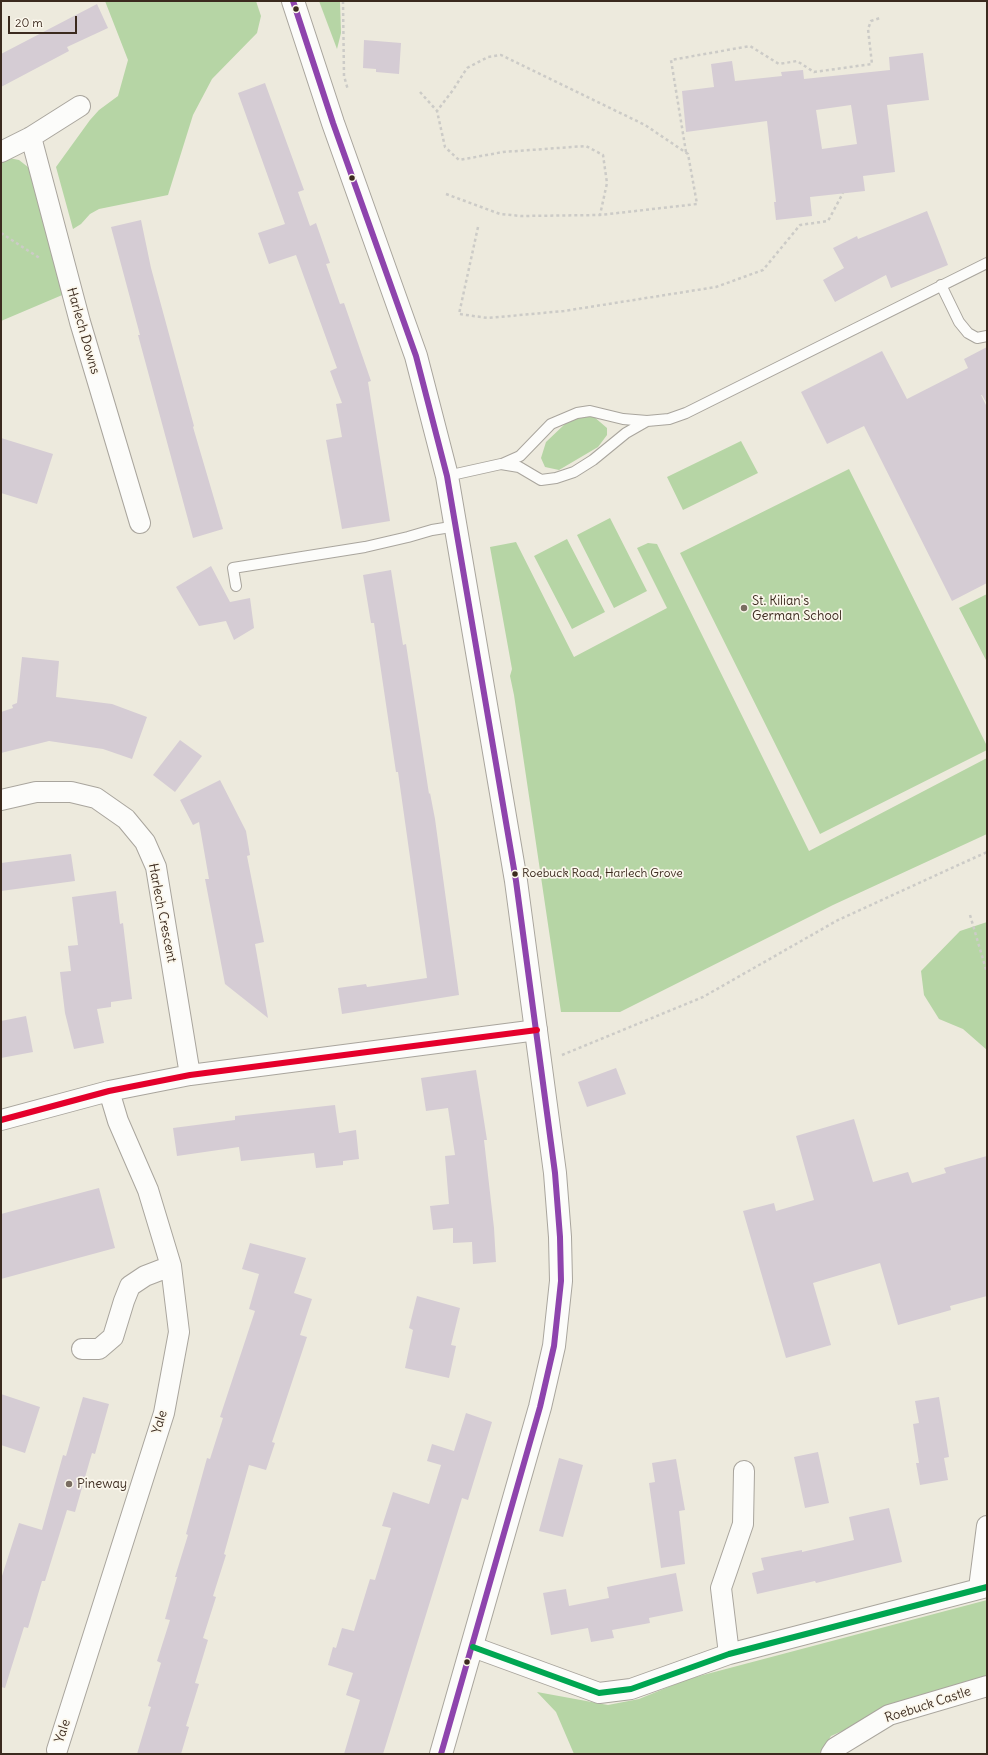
<!DOCTYPE html>
<html>
<head>
<meta charset="utf-8">
<style>
	body { margin:0 }
	#map { position:relative; width:988px; height:1755px; overflow:hidden; background:#edeadd; font-family:Delius,sans-serif }
	canvas { display:block }
	.frame { position:absolute; inset:0; border:2px solid #3b2a1e; pointer-events:none }
	.scale { position:absolute; left:8px; top:16px; width:69px; height:18px; box-sizing:border-box; border:2px solid #3b2a1e; border-top:0; padding-left:5px; font-size:12px; line-height:14px; white-space:nowrap; color:#3b2a1e; -webkit-text-stroke:3px #fbf7ec; paint-order:stroke }
</style>
</head>
<body>
<div id="map">
<canvas width="988" height="1755"></canvas>
<div class="frame"></div>
<div class="scale">20 m</div>
</div>
<script>
const ctx = document.querySelector('canvas').getContext('2d');
ctx.lineJoin = 'round';
function paint(path, color) { ctx.fillStyle = color; ctx.fill(path, 'evenodd'); }
const shape = rows => new Path2D(rows.map(r => 'M' + r).join(''));
function trace(path, color, width, dash) { ctx.strokeStyle = color; ctx.lineWidth = width; ctx.lineCap = dash ? 'butt' : 'round'; ctx.setLineDash(dash || []); ctx.stroke(path); }
function label(font, color, halo, rows, align = 'center') {
  ctx.font = font + ' Delius,sans-serif'; ctx.lineWidth = 3.5; ctx.setLineDash([]); ctx.textBaseline = 'middle'; ctx.strokeStyle = halo; ctx.fillStyle = color; for (const [text, x, y, turn = 0] of rows) {
    ctx.save(); ctx.translate(x, y); ctx.rotate((+turn || 0) * Math.PI / 180); ctx.textAlign = isNaN(turn) ? turn : align; if (halo) ctx.strokeText(text, 0, 0); ctx.fillText(text, 0, 0); ctx.restore();
  }
}
const green = shape([
	[105,1,256,1,261,16,257,33,212,79,193,115,168,195,99,209,90,214,81,224,73,229,56,167,90,120,99,110,118,96,128,60],
	[319,1,340,1,341,33,337,49],
	[9,158,19,160,33,171,67,293,1,321,1,160],
	[583,416,593,416,607,428,607,435,598,447,559,470,545,467,541,458,546,442,566,423],
	[741,441,758,473,683,510,667,477],
	[849,469,987,746,987,750,820,834,680,553],
	[610,518,647,591,614,608,577,535],
	[567,539,605,612,572,629,534,556],
	[516,542,574,657,667,608,637,548,648,543,657,544,809,851,987,758,987,834,833,905,620,1012,561,1012,514,695,510,676,512,669,490,547],
	[987,594,987,662,959,608],
	[987,922,987,1050,963,1029,939,1019,924,995,921,971,960,931],
	[987,1600,987,1677,892,1709,831,1736,819,1754,574,1754,556,1712,537,1692,608,1705,639,1699,688,1679]
]);
const building = shape([
	[97,4,108,28,67,47,69,51,1,87,1,54],
	[364,40,401,43,399,74,376,72,376,69,363,68],
	[923,53,929,100,887,105,895,172,863,176,865,191,810,197,812,216,776,220,774,202,776,202,767,121,686,132,682,91,714,87,711,64,732,61,735,81,782,76,781,72,803,70,804,79,890,70,889,57],
	[851,105,857,144,822,149,816,110],
	[265,83,304,190,298,192,310,226,316,223,330,263,326,264,340,304,344,303,371,381,368,382,390,521,342,529,326,440,342,437,336,404,342,403,330,371,337,368,296,255,269,264,258,233,285,224,238,93],
	[927,211,948,265,891,288,886,275,835,302,823,280,844,268,833,248,857,236,858,239],
	[141,220,151,268,194,426,193,427,223,529,193,538,138,335,140,335,111,227],
	[987,347,987,404,982,395,981,395,987,407,987,583,952,601,864,426,827,444,801,392,882,351,907,399,968,368,964,359],
	[1,438,53,454,37,504,1,493],
	[211,566,230,602,250,598,254,628,234,640,226,621,199,626,176,587],
	[391,570,403,645,406,644,429,794,430,793,435,819,459,995,342,1014,338,988,366,984,367,987,427,978,398,772,396,772,374,623,371,623,363,575],
	[22,657,59,661,56,697,112,704,147,717,132,759,103,749,49,741,1,753,1,712,13,708,12,705,17,703],
	[180,740,202,756,175,792,153,775],
	[220,780,246,831,250,855,247,856,264,942,255,944,268,1018,225,984,205,879,209,879,199,822,193,825,180,800],
	[71,854,75,881,1,891,1,863],
	[116,891,120,924,123,923,132,999,111,1002,111,1007,97,1009,104,1043,74,1049,65,1013,60,972,71,971,68,946,78,945,72,897],
	[26,1016,33,1052,1,1058,1,1021],
	[616,1068,626,1094,587,1107,578,1082],
	[476,1070,487,1140,484,1140,494,1228,496,1262,473,1264,472,1242,453,1243,453,1228,433,1230,430,1206,449,1204,445,1156,455,1155,448,1108,426,1111,421,1078],
	[335,1105,339,1133,356,1130,359,1159,343,1161,343,1165,316,1168,314,1153,241,1161,239,1147,177,1156,173,1128,235,1120,235,1116],
	[854,1119,873,1182,908,1172,912,1183,946,1173,944,1168,987,1156,987,1296,950,1306,951,1310,898,1325,880,1263,813,1283,831,1345,786,1358,743,1211,774,1203,776,1211,814,1200,796,1136],
	[99,1188,115,1248,1,1279,1,1214],
	[250,1243,306,1258,294,1293,312,1299,300,1335,307,1337,272,1442,275,1443,266,1470,249,1465,224,1554,226,1555,213,1596,216,1597,203,1638,208,1640,195,1683,199,1684,186,1726,189,1727,181,1754,137,1754,151,1707,148,1706,161,1663,157,1661,170,1620,165,1619,177,1577,175,1577,188,1535,186,1534,207,1458,210,1459,223,1418,220,1417,255,1311,249,1309,259,1274,242,1269],
	[417,1296,460,1308,451,1345,456,1346,449,1378,405,1368,413,1330,409,1328],
	[1,1394,40,1407,25,1453,1,1445],
	[83,1397,109,1404,95,1454,92,1453,75,1512,67,1510,45,1581,42,1581,28,1628,24,1627,5,1688,1,1687,1,1579,19,1523,42,1530,63,1455,66,1456],
	[939,1397,949,1457,944,1458,948,1480,920,1485,916,1463,919,1463,913,1424,919,1423,915,1401],
	[466,1413,492,1422,468,1500,462,1498,383,1754,344,1754,360,1700,346,1695,353,1673,328,1665,333,1647,336,1648,342,1628,354,1631,370,1579,375,1580,391,1528,382,1526,393,1492,429,1504,441,1465,427,1461,432,1444,454,1451],
	[818,1452,829,1503,805,1508,794,1457],
	[559,1458,583,1465,563,1537,539,1531],
	[676,1459,685,1510,679,1511,685,1564,661,1568,649,1483,655,1482,652,1463],
	[889,1508,902,1562,816,1583,815,1581,757,1594,752,1573,764,1570,761,1558,802,1550,802,1552,854,1540,849,1517],
	[676,1573,683,1611,649,1618,650,1623,612,1630,614,1638,591,1642,588,1628,551,1635,543,1593,566,1589,569,1606,609,1598,607,1587]
]);
const path = shape([
	[343,1,344,76,348,90],
	[420,92,437,111,445,147,459,160,503,152,586,146,603,155,607,183,600,215,697,204,688,154,645,125,501,55,488,57,467,68,453,90,437,111],
	[686,152,671,60,750,46,779,64,797,61,814,72,872,64,868,29,871,21,880,18],
	[446,194,500,214,521,216,600,215],
	[478,227,459,314,488,318,564,311,716,287,763,270,800,225,828,221,843,193],
	[1,233,41,259],
	[970,915,987,973],
	[562,1055,703,997,838,920,987,852]
]);
const service = shape([
	[941,285,959,322,968,333,977,338,987,336],
	[502,464,520,456,551,424,577,413,590,411,623,419,647,421],
	[447,476,501,464,519,467,541,480,556,478,574,472,593,460,626,433,647,421,669,419,686,413,987,263],
	[236,586,233,568,365,547,408,537,432,530,457,526]
]);
const minor = shape([
	[31,137,80,322,140,523],
	[1,152,31,137,80,106],
	[1,800,36,792,71,792,96,798,126,819,145,842,156,867,190,1075],
	[1,1120,109,1091,190,1075,537,1030],
	[82,1349,99,1349,113,1337,124,1301,130,1286,145,1276,171,1266],
	[979,1588,987,1526],
	[473,1647,599,1693,631,1689,729,1654,987,1587],
	[729,1654,721,1588,743,1524,744,1471],
	[57,1750,164,1413,179,1332,171,1266,148,1190,118,1121,109,1091],
	[831,1754,835,1748,889,1715,987,1686]
]);
const tertiary = shape([
	[293,1,333,123,416,356,447,476,516,881,555,1173,560,1237,561,1281,554,1346,540,1407,441,1754]
]);
const bus1 = shape([
	[293,1,333,123,416,356,447,476,516,881,555,1173,560,1237,561,1281,554,1346,540,1407,441,1754]
]);
const bus2 = shape([
	[1,1120,109,1091,190,1075,537,1030]
]);
const bus3 = shape([
	[473,1647,599,1693,631,1689,729,1654,987,1587]
]);
const markers = [
	[296,9,3.5,"#3b2a1e"],
	[352,178,3.5,"#3b2a1e"],
	[744,608,4,"#796d61"],
	[515,874,3.5,"#3b2a1e"],
	[69,1484,4,"#796d61"],
	[467,1662,3.5,"#3b2a1e"]
];
const busNames = [
	["Roebuck Road, Harlech Grove",522,874]
];
const streetNames = [
	["Harlech Downs",83,331,74],
	["Harlech Crescent",162,913,79],
	["Yale",160,1422,-74],
	["Roebuck Castle",928,1705,-18],
	["Yale",63,1731,-72]
];
const poiNames = [
	["St. Kilian's",752,601],
	["German School",752,616],
	["Pineway",77,1484]
];
paint(green, '#b6d5a5');
paint(building, '#d5ccd4');
trace(service, '#a9a59d', 12);
trace(minor, '#a9a59d', 22);
trace(tertiary, '#a9a59d', 24);
trace(path, '#cccbc7', 2.5, [3, 3]);
trace(service, '#fcfcfa', 10);
trace(minor, '#fcfcfa', 20);
trace(tertiary, '#fcfcfa', 22);
trace(bus1, '#8e44ad', 6);
trace(bus2, '#e4002b', 6);
trace(bus3, '#00a651', 6);
for (const [x, y, r, color] of markers) { const dot = new Path2D(); dot.arc(x, y, r, 0, 2 * Math.PI); ctx.fillStyle = color; ctx.fill(dot); trace(dot, '#fbf7ec', 1.5); }
label('12px', '#3b2a1e', '#fbf7ec', busNames, 'left');
label('13px', '#3b2a1e', '#fbf7ec', streetNames);
label('13px', '#3b2a1e', '#fbf7ec', poiNames, 'left');
</script>
</body>
</html>
